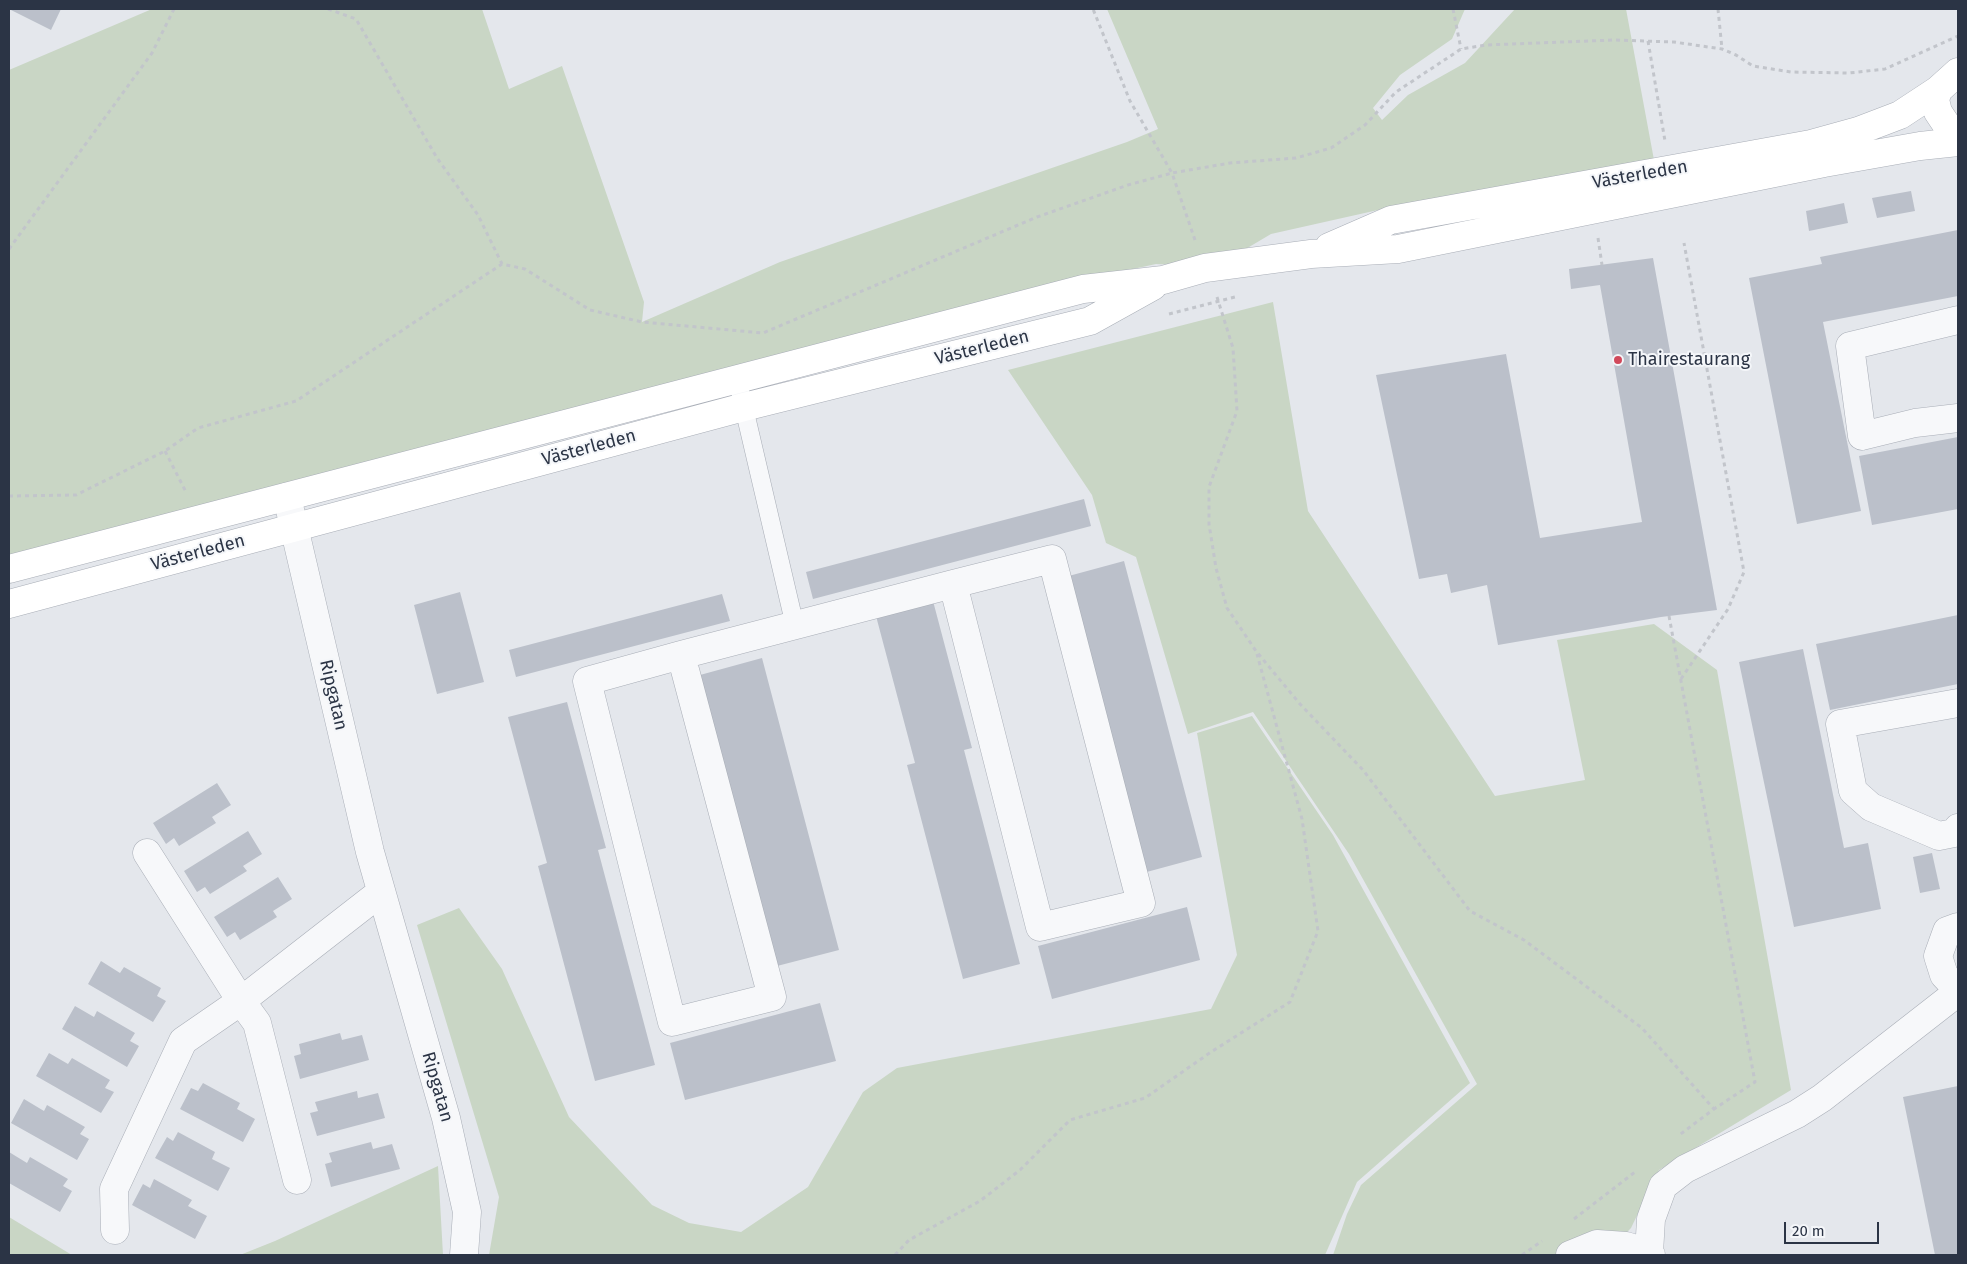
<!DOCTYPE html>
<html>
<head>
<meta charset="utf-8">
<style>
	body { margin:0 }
	#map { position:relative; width:1967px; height:1264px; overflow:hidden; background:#e4e7ec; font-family:"Fira Sans",sans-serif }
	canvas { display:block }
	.frame { position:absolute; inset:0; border:10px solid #2b3445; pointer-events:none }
	.scale { position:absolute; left:1784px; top:1222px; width:95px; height:22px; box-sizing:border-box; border:2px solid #2b3445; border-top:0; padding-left:6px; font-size:15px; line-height:18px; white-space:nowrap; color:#2b3445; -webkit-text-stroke:4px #f4f6f9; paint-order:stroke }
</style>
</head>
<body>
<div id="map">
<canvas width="1967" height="1264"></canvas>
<div class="frame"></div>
<div class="scale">20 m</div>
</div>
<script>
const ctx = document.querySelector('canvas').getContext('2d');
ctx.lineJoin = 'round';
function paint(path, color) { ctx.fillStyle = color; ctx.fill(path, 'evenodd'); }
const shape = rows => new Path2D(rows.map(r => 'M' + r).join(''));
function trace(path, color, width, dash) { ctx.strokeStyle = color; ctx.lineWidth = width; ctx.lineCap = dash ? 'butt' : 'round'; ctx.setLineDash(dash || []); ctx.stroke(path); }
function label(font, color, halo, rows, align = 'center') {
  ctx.font = font + ' "Fira Sans",sans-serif'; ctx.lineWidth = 4; ctx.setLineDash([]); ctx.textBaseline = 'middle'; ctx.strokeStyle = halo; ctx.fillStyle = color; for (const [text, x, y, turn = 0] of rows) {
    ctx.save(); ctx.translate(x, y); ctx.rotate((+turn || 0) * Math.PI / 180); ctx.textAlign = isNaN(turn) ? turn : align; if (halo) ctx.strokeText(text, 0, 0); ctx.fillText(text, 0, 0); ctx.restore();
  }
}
const green = shape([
	[152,9,482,9,509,89,562,66,644,302,642,322,780,262,1127,142,1158,129,1107,9,1465,9,1452,39,1400,75,1373,108,1382,120,1408,95,1465,63,1515,9,1626,9,1654,160,1387,208,1271,234,1244,250,1177,265,1156,264,1082,280,9,558,9,70],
	[1273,302,1308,511,1495,796,1585,780,1557,640,1654,624,1717,670,1791,1090,1659,1170,1631,1228,1605,1255,1333,1255,1347,1214,1361,1185,1477,1084,1349,854,1253,712,1188,734,1136,557,1106,543,1092,495,1008,370],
	[1252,716,1333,835,1470,1083,1357,1182,1325,1255,489,1255,499,1197,417,925,459,908,502,969,569,1117,652,1205,689,1223,741,1232,808,1187,863,1092,897,1068,1211,1009,1237,955,1197,733],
	[438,1166,443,1255,240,1255,275,1241],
	[9,1217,72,1255,9,1255]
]);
const building = shape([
	[9,9,61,9,51,30],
	[1911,191,1915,211,1877,218,1872,198],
	[1844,203,1848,223,1809,231,1806,211],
	[1958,230,1958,296,1823,322,1861,511,1797,524,1749,278,1822,264,1820,257],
	[1653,258,1717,610,1661,617,1498,645,1487,585,1451,593,1447,574,1419,579,1376,375,1506,354,1540,538,1642,522,1600,285,1571,289,1569,269],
	[1958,437,1958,509,1872,525,1859,456],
	[1084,499,1091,526,813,599,806,572],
	[1124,561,1202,857,1143,873,1065,577],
	[460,592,484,682,437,694,414,605],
	[722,594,730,621,516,677,509,650],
	[933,601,972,748,964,750,1020,964,963,979,907,765,915,763,876,616],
	[1958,615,1958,684,1830,710,1816,644],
	[1803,649,1844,848,1868,843,1881,909,1794,927,1739,662],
	[762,658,839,950,777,966,700,675],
	[567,702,606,848,598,850,655,1065,595,1081,538,866,547,863,508,717],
	[217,783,231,805,212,817,216,823,179,846,174,838,166,844,153,823],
	[248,831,262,854,243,866,247,871,210,894,205,887,197,892,184,871],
	[1932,853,1940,889,1920,893,1913,857],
	[278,877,292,899,273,911,277,917,240,940,235,932,227,937,214,917],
	[1187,907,1200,960,1052,999,1038,946],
	[101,961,120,973,124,967,161,988,157,996,166,1001,153,1022,88,984],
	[820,1003,836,1061,685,1100,670,1043],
	[75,1006,94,1017,97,1011,135,1033,130,1041,139,1046,127,1067,62,1029],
	[340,1033,342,1040,362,1035,369,1060,300,1079,294,1056,301,1054,299,1044],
	[49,1053,68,1064,72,1058,110,1080,105,1088,114,1092,101,1113,36,1076],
	[203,1083,240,1103,237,1109,255,1119,243,1142,180,1109,191,1088,198,1091],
	[1958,1086,1958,1255,1935,1255,1903,1097],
	[357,1091,358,1098,378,1093,385,1118,317,1136,310,1113,318,1111,315,1102],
	[24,1099,44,1111,47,1105,85,1127,80,1134,89,1139,77,1160,11,1123],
	[178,1132,215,1152,212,1159,230,1168,218,1191,155,1158,167,1137,173,1141],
	[371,1142,373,1149,392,1144,400,1169,331,1187,325,1164,332,1162,329,1153],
	[9,1152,27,1163,30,1157,68,1179,63,1186,72,1191,60,1212,9,1183],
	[154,1179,192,1200,188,1206,207,1216,195,1239,132,1205,143,1184,150,1188]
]);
const path = shape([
	[328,9,356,19,437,158,478,215,502,264],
	[1453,9,1461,49],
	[1718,9,1722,49],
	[1648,41,1665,141],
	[1598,238,1602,265],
	[1195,240,1172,173,1230,163,1296,158,1331,148,1365,125,1396,92,1461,49,1486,45,1614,40,1674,42,1722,49,1736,55,1753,66,1791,72,1849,73,1885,69,1958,36],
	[9,249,152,53,174,9],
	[1217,297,1233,348,1237,411,1209,487,1209,524,1216,568,1227,608,1256,651,1300,704,1363,770,1470,911,1524,940,1642,1028,1714,1109,1678,1136],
	[1169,314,1235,297],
	[165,451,186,492],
	[9,496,76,495,165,451,198,428,296,401,502,264,525,269,590,310,642,322,763,333,1037,217,1128,185,1172,173,1130,101,1093,9],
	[1669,616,1755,1082,1714,1109],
	[1681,679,1728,609,1744,572,1684,243],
	[1574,1219,1635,1172],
	[895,1255,909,1240,980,1201,1020,1170,1070,1120,1145,1098,1211,1052,1290,1002,1318,931,1302,819,1257,654],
	[1522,1255,1542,1241]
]);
const lane = shape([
	[737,378,795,626]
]);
const street = shape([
	[1958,320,1850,346,1862,436,1915,423,1958,418],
	[287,497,370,852,446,1118,467,1212,464,1255],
	[681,655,772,997,672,1022,587,681,681,655,953,584,1052,559,1141,903,1040,927,953,584],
	[1958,703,1840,724,1853,791,1871,807,1939,836,1954,833,1958,828],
	[147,853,241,1001,257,1023,297,1180],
	[1958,927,1947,931,1938,956,1944,975,1958,990],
	[115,1230,114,1189,183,1041,241,1001,381,892],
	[1570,1255,1597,1244,1626,1246,1649,1253],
	[1651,1255,1649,1253,1651,1219,1663,1186,1685,1169,1797,1114,1822,1098,1958,992]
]);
const secondary = shape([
	[1938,90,1935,100,1938,112,1948,127,1958,134],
	[1329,247,1391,220,1811,144,1858,131,1900,115,1938,90,1958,72],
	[9,569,1083,289,1163,280,1205,268,1311,254,1398,249,1824,163,1920,146,1958,142],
	[9,604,744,407,1090,321,1153,286]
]);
const markers = [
	[1618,360,5,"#d1495b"]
];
const streetNames = [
	["Västerleden",1640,175,-10],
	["Västerleden",982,348,-14],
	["Västerleden",589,448,-15],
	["Västerleden",198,553,-15],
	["Ripgatan",333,695,77],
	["Ripgatan",437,1087,74]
];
const poiNames = [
	["Thairestaurang",1628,360]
];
paint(green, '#c9d6c5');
paint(building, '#bbc0ca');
trace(lane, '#a9aeb7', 19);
trace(street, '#a9aeb7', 29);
trace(secondary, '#a9aeb7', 29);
trace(path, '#c2c5cb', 3, [4, 4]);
trace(lane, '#f7f8fa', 18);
trace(street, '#f7f8fa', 28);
trace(secondary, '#fff', 28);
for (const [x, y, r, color] of markers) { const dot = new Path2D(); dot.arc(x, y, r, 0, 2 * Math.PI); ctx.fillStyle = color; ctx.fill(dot); trace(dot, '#f4f6f9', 2); }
label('18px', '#2b3445', '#f4f6f9', streetNames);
label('18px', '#2b3445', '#f4f6f9', poiNames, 'left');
</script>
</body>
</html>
